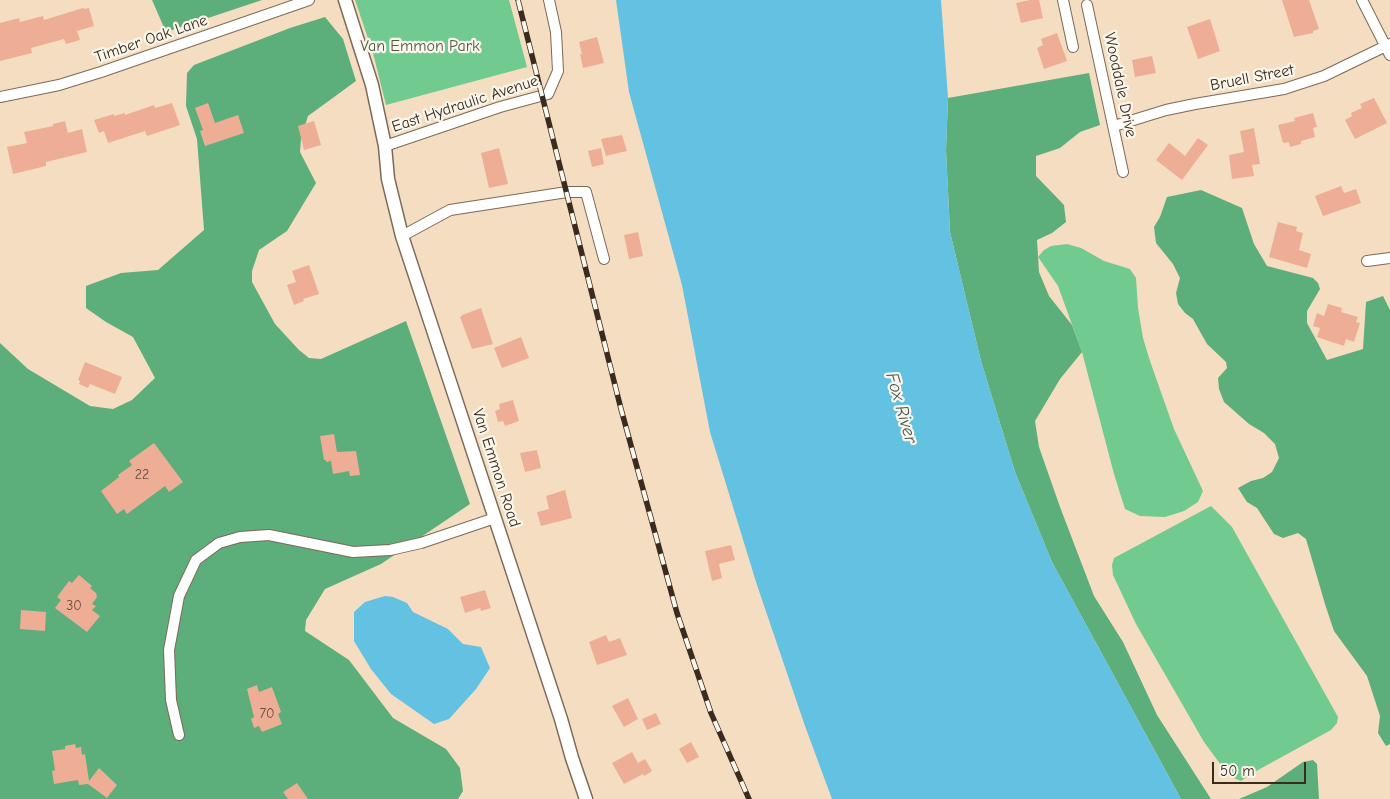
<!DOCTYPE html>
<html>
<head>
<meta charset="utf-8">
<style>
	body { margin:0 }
	#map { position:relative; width:1390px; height:799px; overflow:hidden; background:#f5ddc1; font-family:"Comic Neue",sans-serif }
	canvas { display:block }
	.scale { position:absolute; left:1212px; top:762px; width:94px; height:22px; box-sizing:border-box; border:2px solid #3b2a1e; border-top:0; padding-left:6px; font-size:15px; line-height:18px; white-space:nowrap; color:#3b2a1e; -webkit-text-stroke:4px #fbf7ec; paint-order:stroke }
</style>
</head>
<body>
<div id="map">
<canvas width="1390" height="799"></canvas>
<div class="scale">50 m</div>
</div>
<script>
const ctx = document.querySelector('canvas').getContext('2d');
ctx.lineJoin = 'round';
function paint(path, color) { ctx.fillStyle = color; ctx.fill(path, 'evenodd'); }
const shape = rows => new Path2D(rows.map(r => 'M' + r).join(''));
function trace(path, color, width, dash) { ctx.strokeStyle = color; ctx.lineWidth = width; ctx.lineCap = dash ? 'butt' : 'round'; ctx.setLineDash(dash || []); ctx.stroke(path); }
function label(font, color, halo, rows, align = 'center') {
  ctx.font = font + ' "Comic Neue",sans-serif'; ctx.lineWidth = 4.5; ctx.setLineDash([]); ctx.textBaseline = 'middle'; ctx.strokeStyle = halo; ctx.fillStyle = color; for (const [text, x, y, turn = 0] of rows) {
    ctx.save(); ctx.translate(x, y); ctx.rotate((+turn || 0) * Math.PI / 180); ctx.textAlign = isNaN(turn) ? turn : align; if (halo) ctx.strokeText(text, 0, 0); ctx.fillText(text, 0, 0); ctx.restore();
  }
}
const green = shape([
	[355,0,509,0,527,67,386,105,373,53],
	[1067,244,1081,248,1104,261,1130,269,1136,278,1138,308,1143,338,1150,361,1174,429,1203,491,1198,502,1184,511,1165,517,1140,516,1125,509,1114,474,1082,352,1058,286,1038,257,1044,250,1051,246],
	[1211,506,1232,527,1338,717,1337,723,1331,730,1258,770,1241,781,1229,776,1204,742,1136,624,1113,575,1112,565,1114,558]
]);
const forest = shape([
	[152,0,262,0,166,32],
	[325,17,343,39,356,81,308,116,301,139,300,152,316,183,287,231,259,250,252,271,252,282,275,324,299,350,309,358,321,359,406,321,470,504,381,564,325,589,306,620,305,631,349,660,393,718,446,749,460,768,463,791,458,799,0,799,0,343,28,369,90,406,113,409,132,400,155,378,133,337,106,322,86,308,86,286,121,273,158,270,204,230,197,139,186,106,187,73,194,65,290,28],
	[1089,73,1100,125,1080,132,1060,148,1036,156,1036,176,1064,205,1066,222,1052,233,1037,240,1039,272,1049,296,1072,325,1082,352,1060,379,1035,421,1039,447,1060,507,1094,596,1123,642,1157,715,1211,799,1181,799,1052,562,1015,472,981,361,950,232,946,150,948,98],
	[1201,190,1242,208,1254,244,1267,266,1313,278,1318,283,1320,289,1307,311,1307,323,1327,360,1363,349,1366,302,1383,296,1390,310,1390,744,1386,746,1378,733,1380,716,1367,676,1334,631,1325,604,1306,539,1298,533,1283,538,1274,534,1257,508,1247,502,1238,488,1251,481,1263,478,1272,472,1279,458,1275,444,1264,433,1249,424,1224,402,1219,389,1218,378,1227,368,1226,362,1207,344,1193,319,1185,313,1178,304,1176,293,1180,278,1173,264,1156,243,1154,227,1160,217,1167,197],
	[1313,760,1317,764,1319,799,1239,799,1267,787,1303,762]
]);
const water = shape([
	[616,0,941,0,948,98,946,150,950,232,981,361,1015,472,1052,562,1181,799,832,799,805,726,757,585,710,432,682,285,629,92],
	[385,596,393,597,407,603,413,612,448,629,463,644,481,647,490,668,476,689,449,719,434,724,391,694,371,669,354,641,354,612,365,602]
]);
const building = shape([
	[1030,0,1039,0,1043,18,1021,23,1016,3],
	[1282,0,1309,0,1319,29,1313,31,1313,33,1294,37],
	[83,8,84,9,89,8,94,26,77,31,80,40,66,44,64,39,31,48,32,53,0,61,0,23,19,18,20,22,43,16,44,20],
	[1210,19,1220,51,1198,59,1187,27],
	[1057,33,1067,61,1044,69,1037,48,1043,45,1041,39],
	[597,37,604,63,583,68,580,54,582,54,579,42],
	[1152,56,1156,73,1135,77,1132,60],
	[1374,98,1387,123,1355,139,1345,120,1352,116,1351,113,1362,108,1360,104],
	[172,103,180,125,147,136,145,131,108,143,104,131,99,133,94,120,114,114,114,116,125,113,125,115,154,105,155,108],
	[208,103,215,123,238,115,244,133,205,146,200,131,203,130,195,108],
	[1313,113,1317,127,1313,128,1315,137,1301,141,1301,144,1290,147,1289,142,1283,143,1278,125,1295,121,1294,118],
	[65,121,68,133,82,129,87,152,46,162,46,166,13,174,7,147,27,143,24,132,53,126,53,124],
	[314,121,321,145,304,150,298,126],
	[1254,128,1260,164,1252,165,1254,176,1232,179,1229,155,1244,152,1240,131],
	[622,135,627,151,606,156,601,139],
	[1198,138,1208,145,1182,180,1156,160,1169,143,1185,156],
	[499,148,508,184,489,188,481,153],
	[601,148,604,164,592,167,588,151],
	[1341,186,1344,193,1356,189,1361,203,1323,216,1315,196],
	[1278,222,1297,227,1296,231,1303,233,1299,250,1311,254,1307,268,1269,257],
	[638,232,643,256,629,259,624,235],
	[309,265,319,294,303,299,304,301,294,305,287,285,296,282,292,271],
	[1328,304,1342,308,1341,312,1358,317,1356,322,1360,323,1354,342,1346,339,1344,346,1317,337,1320,328,1313,326,1317,313,1324,316],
	[481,308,493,344,472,349,460,317,462,316,462,315],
	[521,337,529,358,502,368,494,348],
	[85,362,122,377,115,394,90,384,88,388,79,384,80,381,78,380],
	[513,400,519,421,505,426,503,421,498,422,495,411,500,409,499,404],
	[334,434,337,452,356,451,360,475,350,476,349,471,333,474,331,461,326,462,326,460,324,460,320,436],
	[154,443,183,482,169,492,165,486,127,514,124,509,117,514,101,491,119,477,118,475,132,465,129,461],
	[537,450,541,468,525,472,520,453],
	[565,490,572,518,541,526,537,512,549,509,546,496],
	[731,545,735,560,719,564,722,578,712,581,705,551],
	[79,575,92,586,90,588,96,593,97,597,92,604,96,606,92,610,100,616,87,632,55,608,61,600,57,597,69,581,72,583],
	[485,590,491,608,481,611,480,608,465,613,460,597],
	[21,610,46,612,45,631,20,629],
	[606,635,609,642,620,638,627,655,597,665,589,642],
	[257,685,259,692,272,687,281,712,278,714,282,724,262,732,259,726,254,728,251,719,254,717,247,689],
	[628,698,638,719,624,727,612,706],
	[656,713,661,724,647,730,642,719],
	[691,742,699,757,687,763,679,749],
	[75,744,76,748,81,747,82,755,85,754,89,781,99,768,117,785,107,798,88,784,79,785,78,780,54,784,52,771,55,770,52,751,65,749,65,746],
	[632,752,638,763,645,759,652,771,644,776,643,774,624,784,612,763],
	[297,783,308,799,288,799,283,792]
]);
const minor = shape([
	[1063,0,1073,47],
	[1362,0,1390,55],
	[1087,5,1123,172],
	[0,97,59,85,101,72,309,0],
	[1114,126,1166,110,1195,104,1284,89,1324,76,1390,44],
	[385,146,500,107,548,94,558,71,556,32,549,0],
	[402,236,450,210,567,192,586,192,604,259],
	[1367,261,1390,258],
	[179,735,171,700,169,650,179,596,196,560,219,543,240,537,269,535,353,552,390,550,421,543,495,518]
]);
const tertiary = shape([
	[345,0,372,85,385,146,388,179,402,236,561,719,572,758,586,799]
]);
const rail = shape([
	[518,0,621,409,677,613,711,713,749,799]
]);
const numberNames = [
	["22",142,475],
	["30",74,606],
	["70",267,714]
];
const streetNames = [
	["Timber Oak Lane",151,39,-19],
	["Bruell Street",1252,78,-11],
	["Wooddale Drive",1120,85,78],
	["East Hydraulic Avenue",465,104,-18],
	["Van Emmon Road",496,468,72]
];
const parkNames = [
	["Van Emmon Park",420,46]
];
const waterNames = [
	["Fox River",901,408,74]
];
paint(green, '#71ca90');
paint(forest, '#5cae7a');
paint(water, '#63c1e1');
paint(building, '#edae95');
trace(minor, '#7c6957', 12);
trace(tertiary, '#7c6957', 15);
trace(minor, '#fff', 10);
trace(tertiary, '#fff', 12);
trace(rail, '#3b2a1e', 5.5);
trace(rail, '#fbf7ec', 4, [11]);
label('14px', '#684b3c', null, numberNames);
label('16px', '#3b2a1e', '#fbf7ec', streetNames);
label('16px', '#4b5a40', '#fbf7ec', parkNames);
label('italic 18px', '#475758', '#fbf7ec', waterNames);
</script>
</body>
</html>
